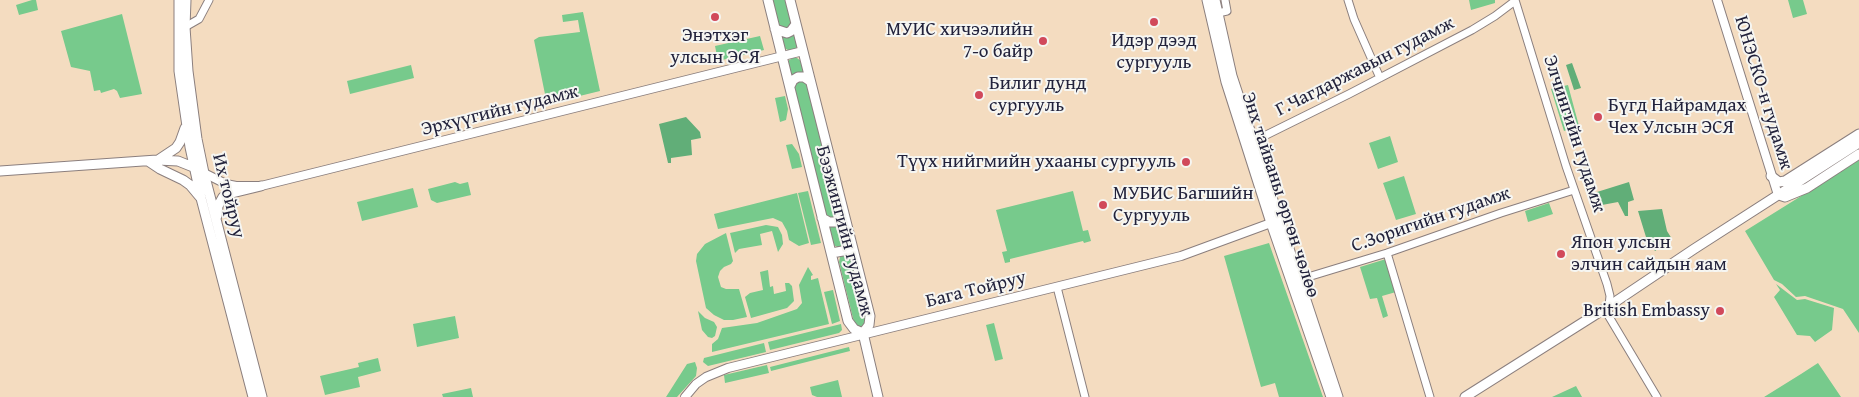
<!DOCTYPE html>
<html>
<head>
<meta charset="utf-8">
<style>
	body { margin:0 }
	canvas { display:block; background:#f4dcc0 }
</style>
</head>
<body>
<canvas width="1859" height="397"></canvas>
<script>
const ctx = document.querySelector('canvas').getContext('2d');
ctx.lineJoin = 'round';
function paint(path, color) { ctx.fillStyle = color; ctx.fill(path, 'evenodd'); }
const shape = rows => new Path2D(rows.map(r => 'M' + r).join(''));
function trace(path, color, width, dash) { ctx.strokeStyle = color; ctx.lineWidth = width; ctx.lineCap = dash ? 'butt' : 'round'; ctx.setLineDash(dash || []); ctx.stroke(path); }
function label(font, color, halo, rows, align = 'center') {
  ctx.font = font + ' "Gentium Book Plus",serif'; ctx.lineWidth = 4; ctx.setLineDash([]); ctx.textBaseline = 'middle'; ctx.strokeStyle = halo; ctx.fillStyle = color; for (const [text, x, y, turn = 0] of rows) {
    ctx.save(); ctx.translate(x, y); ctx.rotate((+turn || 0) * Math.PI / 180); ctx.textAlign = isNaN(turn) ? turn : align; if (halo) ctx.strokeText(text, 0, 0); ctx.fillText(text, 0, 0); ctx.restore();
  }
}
const green = shape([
	[32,0,36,0,38,10,19,15,16,5],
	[772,0,786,0,792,24,790,29,779,28],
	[1469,0,1495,0,1495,3,1471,10],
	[1788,0,1803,0,1807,14,1793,18],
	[583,12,600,91,547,104,534,40,539,37,580,32,578,20,563,22,562,15],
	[122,14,142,94,120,98,117,91,114,89,101,93,100,90,94,91,90,71,71,67,61,31],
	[794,30,797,47,794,50,790,51,784,48,780,33],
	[760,36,764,50,718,61,715,46],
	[793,58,797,58,801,61,805,76,792,79,788,65,789,60],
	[411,65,414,78,350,94,347,81],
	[794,81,806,81,839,212,836,220,825,216,793,86],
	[1568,85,1579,126,1564,131,1551,89],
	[785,96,788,109,786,120,780,122,775,98],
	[1390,136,1398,162,1378,169,1369,143],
	[792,144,799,154,802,167,792,169,786,145],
	[1859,160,1859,333,1843,309,1805,296,1796,297,1782,284,1774,280,1745,231],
	[1404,176,1416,214,1396,220,1383,183],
	[455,182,460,184,468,182,471,195,437,203,431,200,428,189],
	[413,188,418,207,362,221,357,202],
	[808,191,821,243,811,245,798,193],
	[1073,191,1083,231,1088,230,1091,241,1084,243,1083,241,1010,259,1010,262,1005,263,1002,252,1007,251,996,210],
	[797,193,809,243,799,246,789,240,787,231,782,222,773,218,718,229,714,214],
	[1549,203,1553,214,1528,222,1525,211],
	[841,219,846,242,844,246,840,248,833,245,828,223],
	[766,225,778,227,782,235,783,244,778,252,772,231,760,234,762,245,739,249,735,253,730,233],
	[726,233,733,261,731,264,724,267,720,271,718,277,721,287,726,289,739,289,747,317,733,320,724,320,714,315,706,308,696,261,697,254,705,244],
	[1269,243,1323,397,1279,397,1275,383,1261,387,1224,256],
	[844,255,848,256,851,259,866,318,866,322,862,326,858,326,854,322,839,262,840,257],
	[1386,259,1396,292,1382,296,1388,316,1383,318,1377,298,1370,299,1360,267],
	[808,267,813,275,811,276,811,280,818,278,829,324,712,352,712,344,718,339,722,328,757,323,797,309,802,303,799,285],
	[768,270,770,287,773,286,774,294,786,291,785,283,789,283,792,286,794,301,787,308,751,318,745,297,750,293,763,290,760,272],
	[1776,284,1797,300,1805,299,1834,308,1832,330,1815,342,1810,336,1797,335,1774,297,1780,290],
	[833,290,840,321,832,324,824,292],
	[698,311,705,318,714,322,717,327,715,336,712,338,708,337,702,330],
	[455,316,459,338,417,347,413,324],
	[994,323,1003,359,995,361,986,325],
	[841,324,842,330,839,333,770,350,768,342],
	[764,343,766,352,708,366,703,362,704,358],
	[849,347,850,351,771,371,770,367],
	[378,358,381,371,358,377,360,387,325,395,320,376,359,367,358,363],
	[695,362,697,368,696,376,677,397,666,397,687,364],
	[1818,363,1841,397,1764,397,1801,374],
	[767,365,769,373,725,383,724,375],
	[838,380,842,397,817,397,812,395,810,387],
	[1576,386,1582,397,1552,397],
	[471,388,473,397,443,397,442,394]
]);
const forest = shape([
	[1572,63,1581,88,1574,90,1566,65],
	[686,117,700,132,701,138,691,140,692,155,671,158,671,163,668,163,659,124],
	[1629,182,1634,200,1628,202,1628,216,1625,216,1618,202,1602,205,1597,192],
	[1662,209,1667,231,1672,239,1655,251,1646,237,1638,211]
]);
const tertiary = shape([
	[1348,0,1354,19,1380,78],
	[1515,0,1566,166,1607,284,1610,296,1608,315,1657,397],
	[1218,13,1227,11,1225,0],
	[185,27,199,19,209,0],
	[1252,142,1349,94,1472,30,1495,16,1515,1],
	[1387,253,1430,397],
	[1298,280,1387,253,1501,213,1574,190],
	[1057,287,1085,397]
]);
const secondary = shape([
	[1717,0,1778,195],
	[204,173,226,184,236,186,261,186,803,51],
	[685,397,696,384,706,377,728,368,1181,256,1279,220]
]);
const primary = shape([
	[179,0,179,71,190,147,201,198,253,397],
	[186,0,185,27,188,71,197,139,204,173,262,397],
	[768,0,848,321,854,329,863,333],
	[790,0,870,316,869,325,863,333],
	[775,29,787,33,791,31,796,24],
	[790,86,793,80,798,77,804,77,810,81],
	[158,160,176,148,180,142,185,128],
	[148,161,160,169,183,180,190,185,200,197],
	[0,171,157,160,178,161,198,169],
	[1771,176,1779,182,1785,181,1859,134],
	[1779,195,1785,197,1807,188,1859,154],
	[217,216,218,206,223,197,228,194,261,186],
	[822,218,829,222,835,222,844,215],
	[832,253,853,249],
	[863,333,878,397],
	[1465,397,1609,306,1694,249,1859,143]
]);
const trunk = shape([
	[1207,0,1226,82,1271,223,1331,397],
	[1215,0,1232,76,1338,397]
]);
const markers = [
	[715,17,5,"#d1495b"],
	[1154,22,5,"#d1495b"],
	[1043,41,5,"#d1495b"],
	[979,95,5,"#d1495b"],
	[1598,117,5,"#d1495b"],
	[1186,162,5,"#d1495b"],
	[1103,205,5,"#d1495b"],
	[1561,254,5,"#d1495b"],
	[1720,311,5,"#d1495b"]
];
const poiNames = [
	["МУИС хичээлийн",1033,30,"right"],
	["7-о байр",1033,52,"right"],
	["Энэтхэг",715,36,"center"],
	["улсын ЭСЯ",715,58,"center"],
	["Идэр дээд",1154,41,"center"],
	["сургууль",1154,63,"center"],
	["Билиг дунд",989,84],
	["сургууль",989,106],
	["Бүгд Найрамдах",1608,106],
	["Чех Улсын ЭСЯ",1608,128],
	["Түүх нийгмийн ухааны сургууль",1176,162,"right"],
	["МУБИС Багшийн",1113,194],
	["Сургууль",1113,216],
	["Япон улсын",1571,243],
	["элчин сайдын яам",1571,265],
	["British Embassy",1710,311,"right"]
];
const streetNames = [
	["Г.Чагдаржавын гудамж",1365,67,-27],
	["ЮНЭСКО-н гудамж",1763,93,73],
	["Эрхүүгийн гудамж",500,111,-14],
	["Элчингийн гудамж",1574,134,72],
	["Энх тайваны өргөн чөлөө",1280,195,72],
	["Их тойруу",228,196,76],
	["С.Зоригийн гудамж",1431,220,-19],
	["Бээжингийн гудамж",844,231,75],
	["Бага Тойруу",976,290,-14]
];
paint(green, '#77ca8c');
paint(forest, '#61ae78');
trace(tertiary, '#8b7f7e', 9);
trace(secondary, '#8b7f7e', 10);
trace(primary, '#8b7f7e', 11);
trace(trunk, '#8b7f7e', 11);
trace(tertiary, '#fff', 7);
trace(secondary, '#fff', 8);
trace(primary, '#fff', 9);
trace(trunk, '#fff', 9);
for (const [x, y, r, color] of markers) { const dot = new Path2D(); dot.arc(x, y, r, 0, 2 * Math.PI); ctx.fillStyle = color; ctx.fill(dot); trace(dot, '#f6f6f2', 2); }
label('19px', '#22223b', '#f6f6f2', poiNames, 'left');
label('19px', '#22223b', '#f6f6f2', streetNames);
</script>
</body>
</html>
